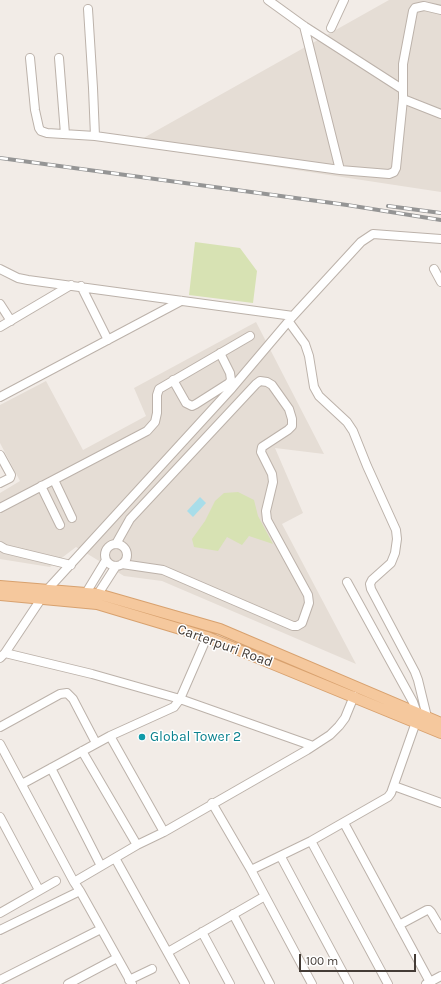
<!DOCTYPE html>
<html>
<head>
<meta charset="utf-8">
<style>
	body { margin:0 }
	#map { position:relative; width:441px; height:984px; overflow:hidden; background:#f2ece7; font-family:Karla,sans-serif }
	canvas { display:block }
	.scale { position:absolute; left:299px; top:954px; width:117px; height:18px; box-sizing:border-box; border:2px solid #443c36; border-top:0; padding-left:5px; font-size:12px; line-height:14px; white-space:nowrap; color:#443c36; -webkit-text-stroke:3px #fff; paint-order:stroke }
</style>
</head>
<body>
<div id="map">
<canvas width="441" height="984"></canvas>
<div class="scale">100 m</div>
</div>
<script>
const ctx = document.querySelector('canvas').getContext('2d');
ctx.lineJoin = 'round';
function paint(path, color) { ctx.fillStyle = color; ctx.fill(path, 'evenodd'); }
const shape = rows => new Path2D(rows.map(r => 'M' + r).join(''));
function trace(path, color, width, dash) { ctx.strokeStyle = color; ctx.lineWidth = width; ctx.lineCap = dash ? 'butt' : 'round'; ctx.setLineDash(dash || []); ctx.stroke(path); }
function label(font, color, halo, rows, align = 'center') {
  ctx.font = font + ' Karla,sans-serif'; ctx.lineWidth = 3; ctx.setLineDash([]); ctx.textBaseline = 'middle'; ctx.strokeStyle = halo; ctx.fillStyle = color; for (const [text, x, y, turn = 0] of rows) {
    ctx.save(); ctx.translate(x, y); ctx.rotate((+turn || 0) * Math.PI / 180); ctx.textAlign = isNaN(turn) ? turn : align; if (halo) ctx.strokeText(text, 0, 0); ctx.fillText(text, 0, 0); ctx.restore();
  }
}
const residential = shape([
	[389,0,441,0,441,192,131,145],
	[256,322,324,454,275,448,303,513,282,524,356,664,162,581,124,576,76,547,50,567,0,559,0,493,20,481,0,443,0,405,46,381,83,450,146,416,134,388]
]);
const green = shape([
	[195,242,240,248,257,271,253,303,189,295],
	[238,492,254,500,258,516,273,544,249,536,242,545,227,537,218,551,194,547,192,539,205,521,215,501,224,493]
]);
const water = shape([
	[200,497,206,503,193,517,187,511]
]);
const minor = shape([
	[268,0,304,26,402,89],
	[88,9,93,88,95,136,340,170,389,174,394,172,396,168,403,99,403,64,413,11,415,8,424,6,441,10],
	[304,26,340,170],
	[331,28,344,0],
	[30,58,35,110,39,128,41,131,47,133,95,136],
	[59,58,65,134],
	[403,99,441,114],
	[0,269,18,278,28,280,293,316],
	[434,269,441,282],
	[81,286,108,340],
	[0,304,11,321],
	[289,322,305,344,309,356,314,387,319,396,347,422,353,431,367,466,396,530,397,539,395,553,391,563,372,580,370,584,371,589,415,672,418,680,427,717],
	[0,327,71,285],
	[173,380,186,403,192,406,196,404,229,383,231,380,230,373,220,353],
	[0,397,181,301],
	[0,455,11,475,10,478,0,483],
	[54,480,72,518],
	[41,486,60,525],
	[0,508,147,431,155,422,157,413,157,395,159,389,250,336],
	'105 555a11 11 0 1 1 22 0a11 11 0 1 1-22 0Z',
	[116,544,130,519,256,384,260,381,267,382,272,385,289,409,292,419,292,426,288,430,262,447,261,452,272,474,273,482,266,511,267,520,308,595,309,603,302,623,297,626,293,626,163,570,122,564],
	[0,546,5,549,71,565],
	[85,597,86,593,106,560],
	[97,600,98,594,116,566],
	[5,653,92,674,180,699,313,746],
	[0,658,5,653,47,590,232,388,293,316,361,242,373,234,441,239],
	[0,727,60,694,67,693,73,699,96,743],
	[110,736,164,832],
	[0,744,74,882,80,891,132,984],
	[82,751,137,845],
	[51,768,101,866],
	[22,784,110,736,174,707,180,699,207,637],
	[394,786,441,803],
	[212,803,251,870,312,984],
	[0,817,39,890],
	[344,823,431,984],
	[311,841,388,984],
	[281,857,349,984],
	[115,858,185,984],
	[251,870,311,841,388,797,391,793,416,722,417,713,413,702,347,582],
	[74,882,137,845,164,832,307,750,330,735,339,726,345,718,354,696],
	[0,913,56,881],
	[233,914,270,984],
	[399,925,427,910,429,910,431,912,441,929],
	[0,930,80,891],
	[202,932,230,984],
	[168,952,265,896],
	[0,980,101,929],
	[129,980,152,969],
	[68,984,117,958],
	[426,984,441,976]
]);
const major = shape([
	[0,586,98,594,220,629,441,723],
	[0,595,97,604,207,637,441,733]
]);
const rail = shape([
	[0,158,347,205,441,220],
	[388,206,441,213]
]);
const markers = [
	[142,737,4,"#0f9aa8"]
];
const streetNames = [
	["Carterpuri Road",225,646,20]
];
const cultureNames = [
	["Global Tower 2",150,737]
];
paint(residential, '#e5ddd5');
paint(green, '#d7e2b3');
paint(water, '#a8dde9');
trace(minor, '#bcb2aa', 10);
trace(major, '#d8a16e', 12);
trace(minor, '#fff', 8);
trace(major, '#f5c89d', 10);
trace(rail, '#959595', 4);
trace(rail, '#fff', 2.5, [8]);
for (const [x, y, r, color] of markers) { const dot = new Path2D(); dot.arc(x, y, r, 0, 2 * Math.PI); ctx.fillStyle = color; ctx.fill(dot); trace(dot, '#fff', 1.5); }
label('14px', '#443c36', '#fff', streetNames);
label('14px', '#0d838f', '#fff', cultureNames, 'left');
</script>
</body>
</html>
